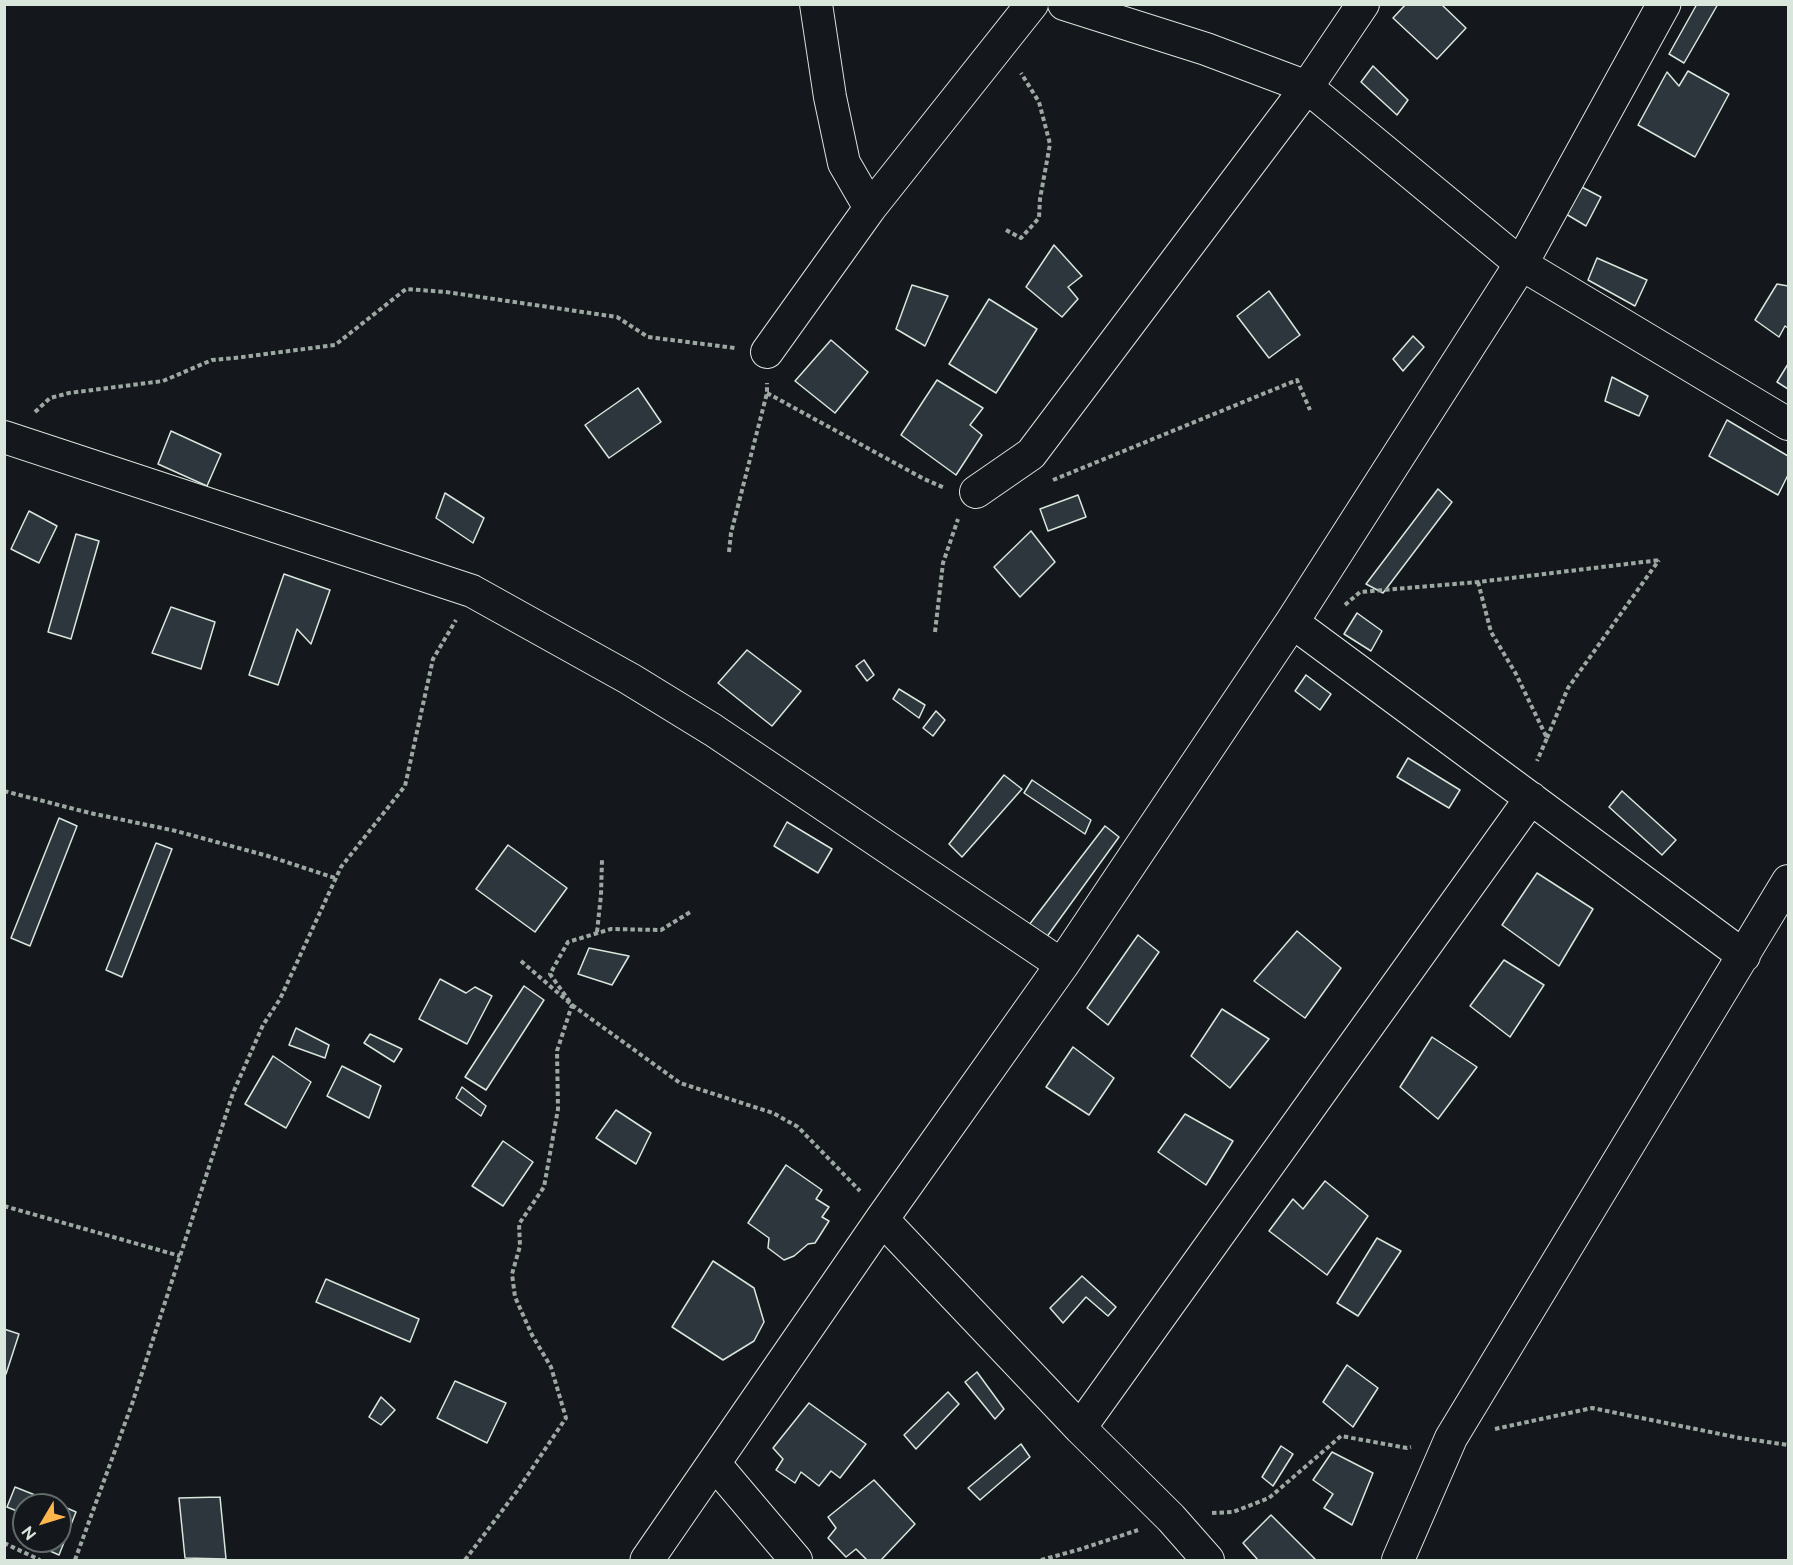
<!DOCTYPE html>
<html>
<head>
<meta charset="utf-8">
<style>
	body { margin:0 }
	#map { position:relative; width:1793px; height:1565px; overflow:hidden; background:#14181c; font-family:Raleway,sans-serif }
	canvas { display:block }
	.frame { position:absolute; inset:0; border:6px solid #d8e6dc; pointer-events:none }
	.north { position:absolute; left:12px; top:1493px; width:60px; height:60px; box-sizing:border-box; background:#14181c; border:2px solid #626a69; border-radius:50%; rotate:232deg; font-size:16px; font-weight:700; line-height:24px; text-align:center; color:#d8e6dc }
	.north::after { content:''; display:block; margin:auto; width:21px; height:27px; background:#ffb74d; clip-path:polygon(50% 0,100% 100%,50% 72%,0 100%) }
</style>
</head>
<body>
<div id="map">
<canvas width="1793" height="1565"></canvas>
<div class="frame"></div>
<div class="north">N</div>
</div>
<script>
const ctx = document.querySelector('canvas').getContext('2d');
ctx.lineJoin = 'round';
function paint(path, color) { ctx.fillStyle = color; ctx.fill(path, 'evenodd'); }
const shape = rows => new Path2D(rows.map(r => 'M' + r).join(''));
function trace(path, color, width, dash) { ctx.strokeStyle = color; ctx.lineWidth = width; ctx.lineCap = dash ? 'butt' : 'round'; ctx.setLineDash(dash || []); ctx.stroke(path); }
const building = shape([
	[1406,4,1441,4,1466,28,1437,59,1393,18,1406,4],
	[1697,4,1718,4,1684,63,1669,54,1697,4],
	[1373,66,1408,100,1397,115,1361,82,1373,66],
	[1688,71,1729,94,1695,157,1638,125,1667,72,1679,86,1688,71],
	[1576,184,1601,197,1586,226,1561,211,1576,184],
	[1054,245,1082,276,1068,287,1078,299,1062,317,1026,287,1054,245],
	[1597,258,1647,280,1635,306,1588,280,1597,258],
	[1777,284,1788,286,1788,328,1785,326,1779,337,1755,320,1777,284],
	[912,285,948,296,925,346,896,329,912,285],
	[1269,291,1300,335,1269,358,1237,316,1269,291],
	[989,299,1037,329,996,393,949,364,989,299],
	[1413,336,1424,347,1403,371,1393,359,1413,336],
	[831,340,868,372,835,413,795,381,831,340],
	[1788,364,1788,389,1777,382,1788,364],
	[1612,377,1648,396,1639,416,1605,401,1612,377],
	[937,380,983,408,970,425,982,435,956,475,901,435,937,380],
	[638,388,661,422,609,458,585,425,638,388],
	[1727,420,1788,456,1788,475,1778,495,1709,456,1727,420],
	[171,431,221,454,207,486,158,464,171,431],
	[1438,489,1452,502,1383,593,1366,584,1438,489],
	[445,493,484,518,473,543,436,518,445,493],
	[1078,495,1086,517,1048,531,1040,509,1078,495],
	[29,511,57,526,39,563,11,549,29,511],
	[1031,531,1055,562,1020,597,994,567,1031,531],
	[76,534,99,541,71,639,48,632,76,534],
	[284,574,330,590,311,644,297,629,278,685,249,675,284,574],
	[171,607,215,622,201,669,152,653,171,607],
	[1357,613,1382,631,1371,651,1344,634,1357,613],
	[747,650,801,691,772,726,718,683,747,650],
	[864,660,874,675,867,681,856,666,864,660],
	[1306,675,1331,694,1320,710,1295,691,1306,675],
	[899,689,925,705,919,718,893,699,899,689],
	[936,711,945,720,933,736,923,728,936,711],
	[1408,758,1460,790,1449,808,1397,777,1408,758],
	[1004,775,1022,789,962,857,949,844,1004,775],
	[1032,780,1091,820,1085,834,1024,793,1032,780],
	[1622,791,1676,840,1662,855,1609,807,1622,791],
	[59,818,77,826,30,946,11,938,59,818],
	[787,822,832,849,818,873,774,846,787,822],
	[1105,826,1119,837,1046,938,1029,925,1105,826],
	[156,843,172,849,122,977,106,970,156,843],
	[508,845,567,888,535,932,476,889,508,845],
	[1537,873,1593,909,1559,966,1502,925,1537,873],
	[1297,931,1341,968,1305,1018,1254,981,1297,931],
	[1138,935,1159,952,1108,1025,1087,1008,1138,935],
	[589,948,629,956,612,985,578,974,589,948],
	[1504,960,1544,985,1510,1037,1470,1006,1504,960],
	[440,979,466,993,475,987,492,996,467,1044,419,1019,440,979],
	[524,986,544,1000,486,1090,465,1077,524,986],
	[1222,1009,1269,1039,1230,1088,1191,1056,1222,1009],
	[296,1028,329,1045,325,1058,289,1045,296,1028],
	[370,1034,402,1049,394,1062,364,1043,370,1034],
	[1432,1037,1477,1067,1438,1119,1400,1087,1432,1037],
	[1073,1047,1114,1078,1089,1115,1046,1087,1073,1047],
	[273,1056,311,1082,286,1128,245,1104,273,1056],
	[342,1066,381,1086,369,1118,327,1096,342,1066],
	[462,1087,486,1106,481,1116,456,1098,462,1087],
	[616,1110,651,1133,636,1164,596,1138,616,1110],
	[1185,1114,1233,1141,1206,1185,1158,1152,1185,1114],
	[503,1141,533,1162,503,1206,472,1186,503,1141],
	[786,1165,822,1190,816,1199,829,1207,822,1217,829,1221,815,1243,808,1244,794,1256,784,1260,768,1248,769,1238,748,1223,786,1165],
	[1325,1181,1368,1216,1327,1275,1269,1231,1293,1199,1303,1209,1325,1181],
	[1377,1238,1401,1251,1358,1316,1337,1303,1377,1238],
	[713,1261,754,1288,764,1322,754,1341,723,1360,672,1327,713,1261],
	[1082,1276,1116,1307,1108,1316,1086,1297,1063,1323,1050,1308,1082,1276],
	[326,1279,419,1319,410,1342,316,1302,326,1279],
	[4,1329,19,1334,6,1374,4,1373,4,1329],
	[1347,1365,1378,1388,1353,1427,1323,1402,1347,1365],
	[977,1372,1004,1409,995,1419,965,1382,977,1372],
	[455,1381,506,1403,487,1443,437,1418,455,1381],
	[948,1392,959,1404,916,1449,904,1435,948,1392],
	[381,1397,395,1410,381,1425,369,1417,381,1397],
	[809,1403,866,1444,840,1478,831,1471,819,1486,801,1472,795,1483,776,1470,783,1459,773,1448,809,1403],
	[1021,1444,1030,1457,980,1500,968,1488,1021,1444],
	[1281,1446,1293,1454,1273,1486,1262,1477,1281,1446],
	[1332,1452,1373,1473,1352,1525,1324,1508,1333,1494,1313,1480,1332,1452],
	[874,1480,915,1524,881,1560,867,1560,856,1549,846,1557,828,1538,836,1528,828,1517,874,1480],
	[15,1487,60,1505,24,1505,24,1514,7,1507,15,1487],
	[220,1497,226,1559,185,1558,179,1498,220,1497],
	[60,1505,76,1512,59,1555,41,1547,42,1541,60,1541,60,1505],
	[1271,1515,1316,1560,1258,1560,1243,1543,1271,1515]
]);
const path = shape([
	[1006,230,1021,238,1039,218,1040,199,1050,144,1039,102,1021,73],
	[767,393,924,479,945,488],
	[35,412,50,398,69,393,163,381,212,360,235,358,335,345,406,289,446,292,617,317,648,337,735,348],
	[1053,480,1297,380,1310,410],
	[729,552,731,533,767,393,767,383],
	[1478,582,1491,632,1516,674,1547,738,1537,761],
	[1345,605,1360,592,1478,582,1660,560],
	[935,632,943,563,958,519],
	[1547,738,1568,688,1659,560],
	[4,791,90,813,176,831,268,856,335,878],
	[597,932,601,895,602,860],
	[521,961,572,1005,680,1083,773,1113,798,1127,860,1191],
	[4,1206,180,1256],
	[1495,1429,1592,1408,1740,1438,1788,1445],
	[1212,1513,1233,1512,1269,1498,1341,1436,1407,1448,1411,1447],
	[4,1543,40,1560],
	[75,1560,132,1404,233,1093,263,1025,280,999,341,867,405,786,433,659,456,620],
	[465,1560,517,1491,566,1418,551,1367,532,1335,515,1297,512,1274,520,1246,519,1224,544,1187,558,1109,557,1051,572,1005,550,974,568,942,611,929,661,930,692,911],
	[1041,1560,1081,1549,1138,1530]
]);
const minor = shape([
	[816,4,830,97,844,163,870,208],
	[1064,4,1206,49,1307,87,1521,264,1788,424],
	[767,352,870,208,1032,4],
	[4,437,472,591,630,679,713,730,1062,965],
	[976,492,1031,454,1307,87,1363,4],
	[1292,622,1744,956],
	[882,1219,1080,1428,1171,1518,1208,1560],
	[1080,1428,1531,798],
	[714,1463,796,1560],
	[1398,1560,1451,1438,1788,881]
]);
const tertiary = shape([
	[647,1560,882,1219,1062,965,1292,622,1521,264,1664,4]
]);
paint(building, '#2c363c');
trace(building, '#d8e6dc', 1.5);
trace(minor, '#d8e6dc', 34);
trace(tertiary, '#d8e6dc', 35);
trace(path, '#9da8a2', 4, [4.5, 3]);
trace(minor, '#14181c', 32);
trace(tertiary, '#14181c', 33);
</script>
</body>
</html>
